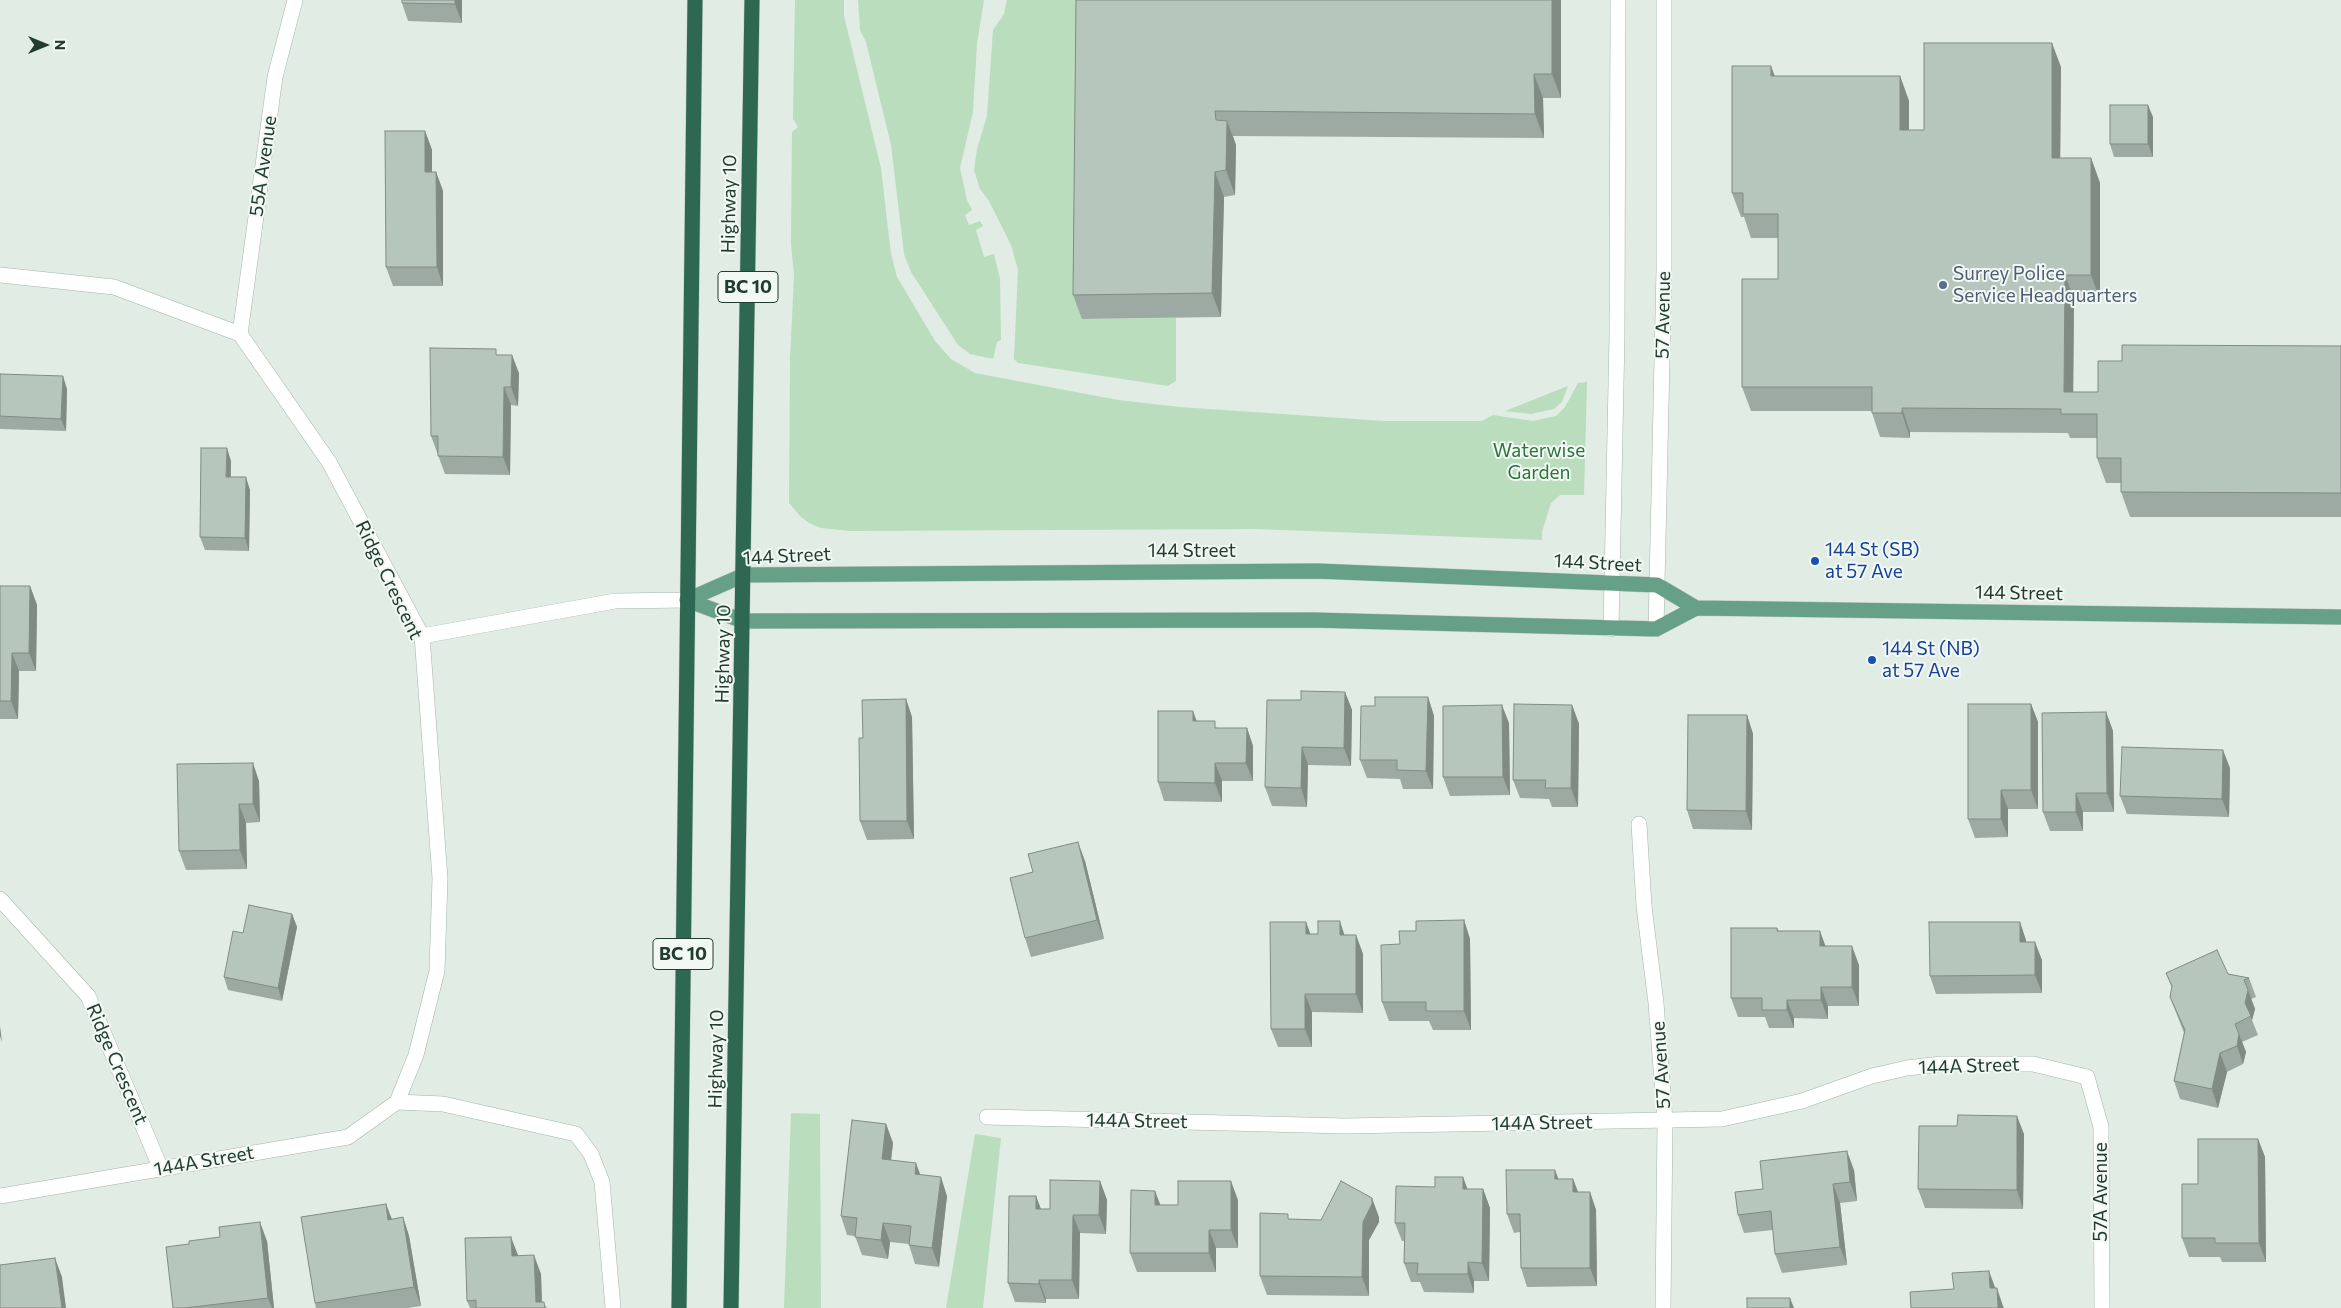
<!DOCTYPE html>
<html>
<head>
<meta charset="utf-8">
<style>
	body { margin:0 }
	#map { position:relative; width:2341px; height:1308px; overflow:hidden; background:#e1ece5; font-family:Commissioner,sans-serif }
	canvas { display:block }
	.north { position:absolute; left:20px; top:20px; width:50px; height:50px; -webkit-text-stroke:4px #f2f8f4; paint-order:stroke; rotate:90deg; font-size:14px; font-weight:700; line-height:20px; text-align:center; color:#223c30 }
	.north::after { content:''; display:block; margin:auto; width:18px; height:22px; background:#223c30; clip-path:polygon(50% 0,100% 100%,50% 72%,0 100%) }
</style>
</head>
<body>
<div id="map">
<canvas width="2341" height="1308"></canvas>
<div class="north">N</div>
</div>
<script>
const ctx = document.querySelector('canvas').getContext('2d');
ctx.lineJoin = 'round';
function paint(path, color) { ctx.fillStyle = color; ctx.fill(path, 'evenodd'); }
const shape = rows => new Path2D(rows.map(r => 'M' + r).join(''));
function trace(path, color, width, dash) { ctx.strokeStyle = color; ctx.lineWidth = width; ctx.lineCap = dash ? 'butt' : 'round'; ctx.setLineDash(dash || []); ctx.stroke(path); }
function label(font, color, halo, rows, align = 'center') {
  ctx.font = font + ' Commissioner,sans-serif'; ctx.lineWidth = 4; ctx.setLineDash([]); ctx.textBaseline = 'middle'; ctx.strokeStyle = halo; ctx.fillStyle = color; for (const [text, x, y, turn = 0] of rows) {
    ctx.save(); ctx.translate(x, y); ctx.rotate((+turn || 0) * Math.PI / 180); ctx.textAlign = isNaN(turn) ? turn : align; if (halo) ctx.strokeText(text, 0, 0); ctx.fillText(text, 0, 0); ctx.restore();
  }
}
const green = shape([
	[795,0,844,0,844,16,881,168,891,254,897,277,935,341,951,359,975,373,1118,400,1180,407,1384,421,1482,421,1493,415,1533,421,1556,416,1565,407,1578,383,1587,382,1584,495,1560,495,1551,503,1542,532,1542,540,1256,529,850,531,821,528,809,523,801,517,789,503,790,360,794,275,791,244,792,132,798,127,793,119],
	[858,0,984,0,977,44,973,112,960,168,967,200,972,210,965,215,969,225,980,221,983,226,976,230,984,257,994,254,1000,279,1001,340,997,342,993,359,970,354,958,345,911,272,904,254,891,145,866,42,860,30],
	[1007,0,1085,0,1083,319,1176,318,1176,381,1168,386,1018,363,1014,359,1018,270,1011,245,989,201,980,189,974,170,977,149,987,116,993,30,1004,14],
	[1568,386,1562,402,1554,409,1531,414,1505,411],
	[791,1113,820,1114,821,1308,784,1308],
	[975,1134,1001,1138,983,1308,946,1308]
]);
const minor = shape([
	[0,275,114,287,240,334,329,462,422,636,440,878,437,971,416,1055,397,1102],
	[240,334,275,77,295,0],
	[1611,629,1617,335,1618,0],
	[1656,629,1664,270,1664,0],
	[422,636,615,601,687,600],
	[1639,824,1644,906,1656,1003,1665,1121,1663,1308],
	[0,899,88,996,161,1169],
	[397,1102,443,1104,576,1134,591,1154,602,1182,613,1308],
	[987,1117,1345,1126,1722,1119,1802,1101,1872,1076,1907,1068,1941,1064,2033,1064,2087,1077,2101,1127,2102,1308],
	[0,1196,348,1137,397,1102]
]);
const major = shape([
	[687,600,743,621,1313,620,1656,629,1696,608,2341,617],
	[687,600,744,575,1317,571,1657,585,1696,608]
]);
const highway = shape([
	[679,1308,695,0],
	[731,1308,752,0]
]);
const wall = shape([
	[402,0,462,0,462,23,408,21,402,3],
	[1076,0,1561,0,1561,98,1543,98,1544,138,1233,136,1236,145,1235,195,1224,197,1221,317,1082,319,1073,295],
	[2061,67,2060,158,2091,158,2100,183,2100,299,2074,299,2073,392,2098,392,2122,361,2341,346,2341,517,2130,517,2121,492,2121,483,2106,483,2097,458,2097,438,2070,438,2068,433,1910,432,1910,438,1880,437,1872,413,1872,411,1751,411,1742,387,1778,279,1778,238,1751,238,1744,217,1741,217,1732,193,1775,76,1900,76,1909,101,1909,130,1924,130],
	[2153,117,2153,157,2114,157,2110,144],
	[425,131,432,150,432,172,436,172,443,191,443,286,393,286,386,267],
	[498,355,519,373,518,406,511,405,510,475,445,474,431,436],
	[0,374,67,389,66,431,0,429],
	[231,461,231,477,250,490,249,551,205,550,200,537],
	[0,586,30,586,37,605,36,671,19,671,18,719,0,719],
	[1345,692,1352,710,1351,766,1308,765,1307,807,1272,806,1265,787],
	[1428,697,1434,716,1433,789,1403,789,1400,779,1367,778,1360,760,1375,706],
	[906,699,912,717,914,839,867,840,860,821,863,738],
	[2031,704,2038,722,2038,809,2008,809,2008,837,1975,838,1968,819],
	[1572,705,1579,724,1578,807,1552,807,1549,799,1520,798,1513,780],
	[2106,712,2113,731,2114,812,2083,812,2083,831,2050,831,2043,812],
	[1747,715,1753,734,1752,830,1693,829,1687,810],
	[1196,721,1218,728,1247,728,1253,746,1253,781,1222,781,1222,802,1164,801,1158,782],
	[1509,723,1510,795,1450,796,1443,777],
	[2230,768,2229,817,2127,814,2120,796],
	[259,781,260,822,246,823,247,869,186,870,179,851],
	[1085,861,1104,939,1031,957,1025,938,1033,872],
	[292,914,297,927,282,1001,228,990,224,977,243,933],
	[1464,920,1470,939,1471,1030,1433,1030,1429,1021,1389,1021,1382,1002,1400,944,1416,931],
	[1306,922,1310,934,1356,935,1363,954,1363,1013,1312,1012,1312,1047,1278,1047,1271,1029],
	[2020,922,2026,942,2042,960,2042,993,1936,994,1930,976],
	[1777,928,1779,931,1859,965,1859,1006,1828,1006,1828,1019,1794,1018,1794,1028,1769,1028,1765,1017,1738,1017,1731,998],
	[2166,973,2228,974,2249,978,2256,997,2251,999,2255,1009,2252,1020,2258,1035,2242,1042,2246,1052,2243,1064,2227,1072,2218,1108,2180,1099,2174,1081,2184,1033,2170,997,2172,988],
	[886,1124,893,1143,891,1160,921,1175,947,1196,939,1267,915,1264,909,1245,909,1244,890,1242,888,1259,862,1255,855,1236,847,1235,841,1216],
	[1957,1126,2024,1134,2023,1209,1925,1208,1918,1189],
	[2258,1139,2265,1157,2266,1262,2222,1262,2220,1257,2189,1257,2182,1238,2198,1184],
	[1854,1170,1857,1201,1840,1203,1847,1265,1782,1273,1775,1254,1773,1230,1744,1233,1738,1215,1763,1189],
	[1463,1177,1467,1189,1483,1189,1490,1208,1489,1281,1474,1281,1474,1293,1424,1292,1420,1282,1411,1282,1404,1263,1404,1241,1402,1241,1395,1223,1435,1187],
	[1558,1179,1573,1179,1578,1192,1590,1192,1596,1210,1597,1286,1527,1287,1521,1268,1520,1232,1514,1233,1507,1214],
	[1100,1181,1107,1200,1106,1234,1080,1233,1079,1299,1046,1299,1046,1303,1015,1302,1008,1283,1036,1196,1041,1209,1050,1209],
	[1238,1200,1238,1248,1216,1248,1216,1272,1137,1272,1130,1253,1161,1205,1178,1205],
	[386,1204,392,1219,403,1217,409,1236,421,1306,408,1308,316,1308,315,1303],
	[1379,1217,1379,1222,1369,1240,1369,1296,1267,1295,1260,1276,1321,1220],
	[267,1241,274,1308,173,1308],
	[518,1256,541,1274,542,1302,547,1308,470,1308,467,1301]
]);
const shadedWall = shape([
	[455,0,462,0,462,23,455,4],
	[1552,0,1561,0,1561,98,1552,74],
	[2052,43,2061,67,2060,183,2052,158],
	[1771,66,1780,90,1771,76],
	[1534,74,1543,98,1544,138,1535,114],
	[1900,76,1909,101,1909,154,1900,130],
	[2148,105,2153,117,2153,157,2148,144],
	[1227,121,1236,145,1235,195,1226,170],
	[425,131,432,150,432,191,425,172],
	[2091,158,2100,183,2100,299,2091,275],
	[436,172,443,191,443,286,437,267],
	[1215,172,1224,197,1221,317,1212,293],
	[2065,275,2074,299,2073,414,2064,392],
	[512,355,519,373,518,406,511,387],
	[63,376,67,389,66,431,61,419],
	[504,387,511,405,510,475,503,457],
	[1902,408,1910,432,1910,438,1902,413],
	[227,448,231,461,230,490,226,477],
	[246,477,250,490,249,551,245,538],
	[30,586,37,605,36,671,29,653],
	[12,653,19,671,18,719,11,701],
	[1345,692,1352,710,1351,766,1344,748],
	[1428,697,1434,716,1433,789,1426,771],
	[906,699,912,717,914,839,907,821],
	[2031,704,2038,722,2038,809,2031,790],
	[1502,705,1509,723,1510,795,1503,777],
	[1572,705,1579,724,1578,807,1571,788],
	[1193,711,1200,730,1193,721],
	[2106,712,2113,731,2114,812,2107,793],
	[1747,715,1753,734,1752,830,1746,811],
	[1247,728,1253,746,1253,781,1246,763],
	[1302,747,1308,765,1307,807,1301,788],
	[2223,750,2230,768,2229,817,2222,799],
	[253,763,259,781,260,822,253,804],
	[1215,763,1222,781,1222,802,1215,783],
	[2001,790,2008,809,2008,837,2001,819],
	[2076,793,2083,812,2083,831,2076,812],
	[239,804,246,823,247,869,240,850],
	[1078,842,1085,861,1104,939,1097,920],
	[292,914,297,927,282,1001,278,988],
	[1464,920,1470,939,1471,1030,1464,1011],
	[1340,921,1346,940,1340,935],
	[1306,922,1313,941,1306,934],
	[2020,922,2026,940,2026,960,2020,942],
	[1820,931,1827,950,1820,946],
	[1356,935,1363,954,1363,1013,1356,994],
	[2035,942,2042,960,2042,993,2035,975],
	[1852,946,1859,965,1859,1006,1852,987],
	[1821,987,1828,1006,1828,1019,1821,1000],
	[2248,990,2255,1009,2252,1020,2245,1003],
	[1305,994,1312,1012,1312,1047,1305,1029],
	[1787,1000,1794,1018,1794,1028,1787,1010],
	[0,1026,2,1042,0,1036],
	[2239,1034,2246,1052,2243,1064,2237,1046],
	[2220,1053,2227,1072,2218,1108,2212,1089],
	[2017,1116,2024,1134,2023,1209,2017,1190],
	[886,1124,893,1143,889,1177,882,1159],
	[2258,1139,2265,1157,2266,1262,2259,1243],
	[1847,1151,1854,1170,1857,1201,1850,1182],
	[916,1163,923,1182,915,1174],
	[1555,1170,1562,1188,1555,1179],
	[941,1177,947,1196,939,1267,932,1248],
	[1463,1177,1470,1196,1463,1189],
	[1573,1179,1580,1197,1573,1192],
	[1100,1181,1107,1200,1106,1234,1099,1215],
	[1231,1181,1238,1200,1238,1248,1231,1230],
	[1833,1184,1840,1203,1847,1265,1840,1247],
	[1483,1189,1490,1208,1489,1281,1482,1263],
	[1155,1191,1162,1209,1155,1205],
	[1590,1192,1596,1210,1597,1286,1590,1268],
	[1036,1196,1043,1215,1036,1209],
	[1372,1198,1379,1217,1379,1222,1369,1240,1369,1296,1362,1277,1363,1222],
	[386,1204,393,1223,388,1220],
	[1073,1215,1080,1233,1079,1299,1072,1280],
	[403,1217,409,1236,421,1306,414,1287],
	[260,1222,267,1241,274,1308,272,1308,268,1298],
	[883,1223,890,1242,888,1259,881,1240],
	[1209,1230,1216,1248,1216,1272,1209,1253],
	[511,1237,518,1255,519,1275,512,1256],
	[534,1255,541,1274,542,1308,536,1302],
	[55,1258,62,1277,66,1308,62,1308],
	[1468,1262,1474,1281,1474,1293,1468,1274],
	[1989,1271,1996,1290,1990,1288],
	[1039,1280,1046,1299,1046,1303,1039,1284],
	[1997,1288,2003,1306,2004,1308,1998,1308],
	[1790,1298,1794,1308,1790,1308]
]);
const building = shape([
	[402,0,455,0,455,4,402,3,402,0],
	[1076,0,1552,0,1552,74,1534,74,1535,114,1215,111,1216,120,1227,121,1226,170,1215,172,1212,293,1073,295,1076,0],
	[1924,43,2052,43,2052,158,2091,158,2091,275,2065,275,2064,392,2098,392,2098,361,2122,361,2122,345,2341,346,2341,493,2121,492,2121,458,2097,458,2097,414,2061,414,2061,409,1902,408,1902,413,1872,413,1872,387,1742,387,1742,279,1778,279,1778,214,1743,214,1743,193,1732,193,1732,66,1771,66,1771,76,1900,76,1900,130,1924,130,1924,43],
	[2110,105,2148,105,2148,144,2110,144,2110,105],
	[385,131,425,131,425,172,436,172,437,267,386,267,385,131],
	[430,348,496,349,496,355,512,355,511,387,504,387,503,457,438,456,438,436,431,436,430,348],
	[0,374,63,376,61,419,0,416,0,374],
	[201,448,227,448,226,477,246,477,245,538,200,537,201,448],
	[0,586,30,586,29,653,12,653,11,701,0,701,0,586],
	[1301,691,1345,692,1344,748,1302,747,1301,788,1265,787,1267,700,1301,700,1301,691],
	[1375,697,1428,697,1426,771,1397,770,1397,760,1360,760,1361,706,1375,706,1375,697],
	[906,699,907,821,860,821,859,738,863,738,862,700,906,699],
	[1514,704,1572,705,1571,788,1545,788,1546,780,1513,780,1514,704],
	[1968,704,2031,704,2031,790,2001,790,2001,819,1968,819,1968,704],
	[1502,705,1503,777,1443,777,1443,706,1502,705],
	[1158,711,1193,711,1193,721,1215,721,1215,728,1247,728,1246,763,1215,763,1215,783,1158,782,1158,711],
	[2106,712,2107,793,2076,793,2076,812,2043,812,2042,713,2106,712],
	[1688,715,1747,715,1746,811,1687,810,1688,715],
	[2122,747,2223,750,2222,799,2120,796,2122,747],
	[253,763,253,804,239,804,240,850,179,851,177,764,253,763],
	[1078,842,1097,920,1025,938,1010,878,1033,872,1028,854,1078,842],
	[249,905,292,914,278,988,224,977,233,931,243,933,249,905],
	[1464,920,1464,1011,1426,1011,1426,1002,1382,1002,1381,945,1400,944,1399,931,1416,931,1416,921,1464,920],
	[1318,921,1340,921,1340,935,1356,935,1356,994,1305,994,1305,1029,1271,1029,1270,922,1306,922,1306,934,1318,934,1318,921],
	[1929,922,2020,922,2020,942,2035,942,2035,975,1930,976,1929,922],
	[1731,928,1777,928,1777,931,1820,931,1820,946,1852,946,1852,987,1821,987,1821,1000,1787,1000,1787,1010,1762,1010,1762,998,1731,998,1731,928],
	[2217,950,2228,974,2249,978,2244,980,2248,990,2245,1003,2251,1016,2235,1024,2239,1034,2237,1046,2220,1053,2212,1089,2174,1081,2185,1030,2170,997,2172,986,2166,973,2217,950],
	[1958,1115,2017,1116,2017,1190,1918,1189,1919,1126,1957,1126,1958,1115],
	[852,1120,886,1124,882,1159,916,1163,915,1174,941,1177,932,1248,909,1245,911,1226,883,1223,881,1240,855,1237,857,1218,841,1216,852,1120],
	[2198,1139,2258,1139,2259,1243,2215,1243,2215,1238,2182,1238,2182,1184,2198,1184,2198,1139],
	[1847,1151,1850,1182,1833,1184,1840,1247,1775,1254,1771,1211,1738,1215,1735,1192,1763,1189,1760,1161,1847,1151],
	[1506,1170,1555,1170,1555,1179,1573,1179,1573,1192,1590,1192,1590,1268,1521,1268,1520,1214,1507,1214,1506,1170],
	[1435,1177,1463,1177,1463,1189,1483,1189,1482,1263,1468,1262,1468,1274,1417,1274,1418,1263,1404,1263,1405,1223,1395,1223,1396,1186,1435,1187,1435,1177],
	[1050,1180,1100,1181,1099,1215,1073,1215,1072,1280,1039,1280,1039,1284,1008,1283,1009,1196,1036,1196,1036,1209,1050,1209,1050,1180],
	[1178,1181,1231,1181,1231,1230,1209,1230,1209,1253,1130,1253,1131,1190,1155,1191,1155,1205,1178,1205,1178,1181],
	[1341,1181,1372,1198,1372,1204,1363,1222,1362,1277,1260,1276,1260,1213,1288,1214,1288,1219,1321,1220,1341,1181],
	[386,1204,388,1220,403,1217,414,1287,315,1303,301,1217,386,1204],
	[260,1222,268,1298,185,1308,173,1308,166,1247,189,1244,189,1241,220,1237,219,1227,260,1222],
	[511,1237,512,1256,534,1255,536,1302,544,1302,545,1308,476,1308,476,1300,467,1301,465,1238,511,1237],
	[55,1258,62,1308,0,1308,0,1265,55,1258],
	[1989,1271,1990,1288,1997,1288,1998,1308,1911,1308,1910,1292,1954,1289,1952,1273,1989,1271],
	[1747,1298,1790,1298,1790,1308,1747,1308,1747,1298]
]);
const markers = [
	[1943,285,5,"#5c6f8a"],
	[1815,561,5,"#1a4fb4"],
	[1872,660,5,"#1a4fb4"]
];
const shields = [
	[748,287,60],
	[683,954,60]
];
const shieldNames = [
	["BC 10",748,287],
	["BC 10",683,954]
];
const streetNames = [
	["55A Avenue",263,166,-82],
	["Highway 10",729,204,-89],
	["57 Avenue",1663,315,-89],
	["144 Street",1192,551],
	["144 Street",787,556,-3],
	["144 Street",1598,563,3],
	["Ridge Crescent",389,580,64],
	["144 Street",2019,593,1],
	["Highway 10",723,654,-89],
	["Highway 10",716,1059,-89],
	["Ridge Crescent",117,1064,67],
	["57 Avenue",1661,1065,-94],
	["144A Street",1969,1066,-2],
	["144A Street",1137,1121,1],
	["144A Street",1542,1123,-1],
	["144A Street",204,1161,-10],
	["57A Avenue",2101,1192,-90]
];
const serviceNames = [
	["Surrey Police",1953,274],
	["Service Headquarters",1953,296]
];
const parkNames = [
	["Waterwise",1539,451],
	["Garden",1539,473]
];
const transitNames = [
	["144 St (SB)",1825,550],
	["at 57 Ave",1825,572],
	["144 St (NB)",1882,649],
	["at 57 Ave",1882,671]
];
paint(green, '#baddbd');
trace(minor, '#a4b4ab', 16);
trace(major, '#c1c8c5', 16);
trace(highway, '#c1c8c5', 16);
trace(minor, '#fff', 15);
trace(major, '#66a187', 15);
trace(highway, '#2e6852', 15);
paint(wall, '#9daaa3');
paint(shadedWall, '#808b84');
paint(building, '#b7c6bd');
trace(building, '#808b84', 1);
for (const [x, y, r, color] of markers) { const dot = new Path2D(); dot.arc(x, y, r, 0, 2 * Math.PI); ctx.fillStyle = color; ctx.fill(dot); trace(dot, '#f2f8f4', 2); }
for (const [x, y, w] of shields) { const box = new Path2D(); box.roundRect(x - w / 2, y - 15.5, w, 31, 4); ctx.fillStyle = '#f2f8f4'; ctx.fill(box); trace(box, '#223c30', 1); }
label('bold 18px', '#223c30', null, shieldNames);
label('19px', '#223c30', '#f2f8f4', streetNames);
label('19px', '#4e5e75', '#f2f8f4', serviceNames, 'left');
label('19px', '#2c733b', '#f2f8f4', parkNames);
label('19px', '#164399', '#f2f8f4', transitNames, 'left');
</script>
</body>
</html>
